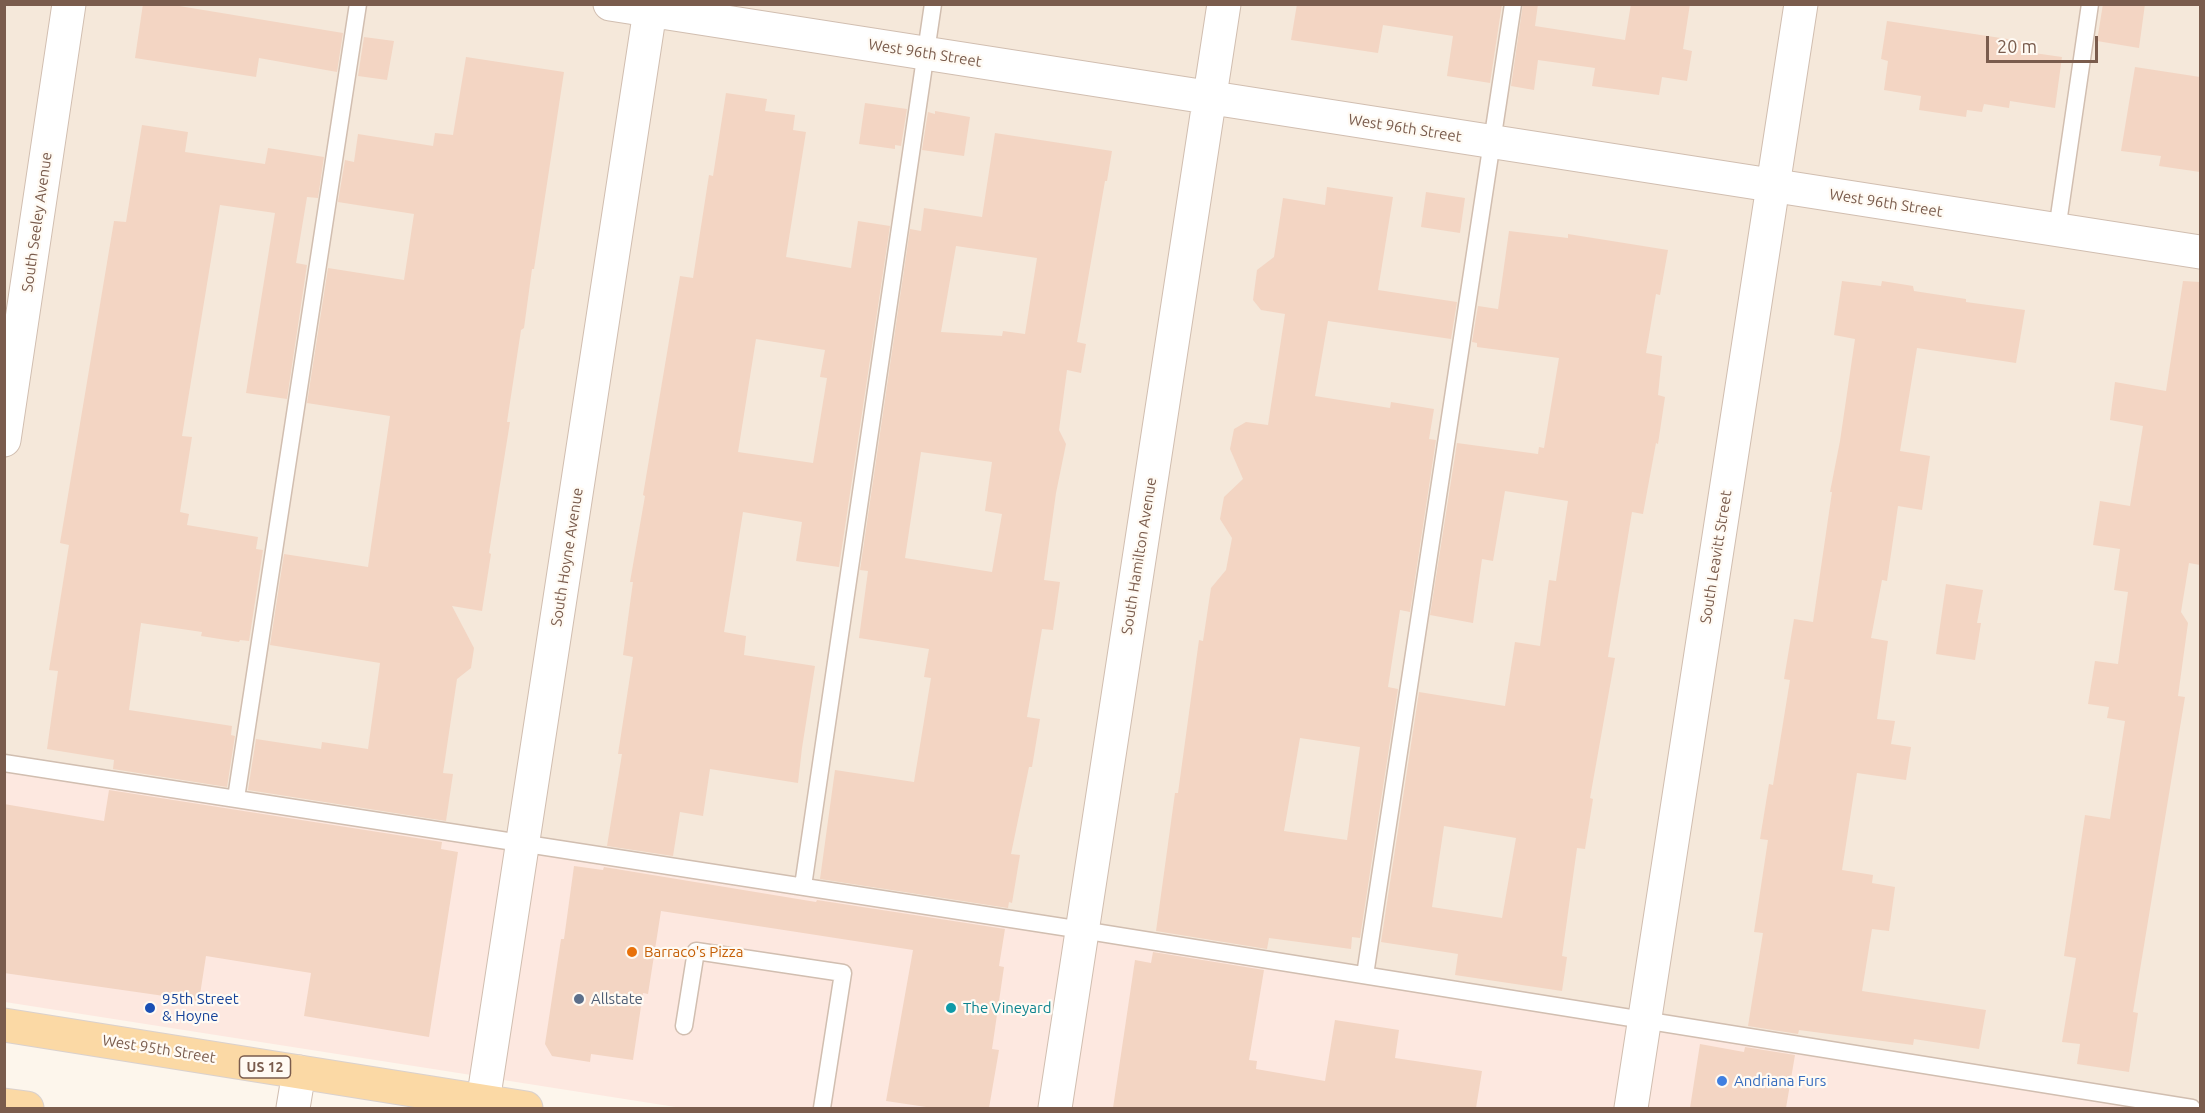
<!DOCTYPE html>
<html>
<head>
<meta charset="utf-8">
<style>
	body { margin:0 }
	#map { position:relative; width:2205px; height:1113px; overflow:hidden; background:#fdf6ec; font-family:Ubuntu,sans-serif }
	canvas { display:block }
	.frame { position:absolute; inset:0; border:6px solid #7a5c4d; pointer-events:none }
	.scale { position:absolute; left:1986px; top:36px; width:112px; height:27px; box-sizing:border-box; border:3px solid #7a5c4d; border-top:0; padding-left:8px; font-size:18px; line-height:21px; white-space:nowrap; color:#7a5c4d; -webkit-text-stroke:4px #fffaf3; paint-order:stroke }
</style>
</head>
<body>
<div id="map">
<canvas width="2205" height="1113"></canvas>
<div class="frame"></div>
<div class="scale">20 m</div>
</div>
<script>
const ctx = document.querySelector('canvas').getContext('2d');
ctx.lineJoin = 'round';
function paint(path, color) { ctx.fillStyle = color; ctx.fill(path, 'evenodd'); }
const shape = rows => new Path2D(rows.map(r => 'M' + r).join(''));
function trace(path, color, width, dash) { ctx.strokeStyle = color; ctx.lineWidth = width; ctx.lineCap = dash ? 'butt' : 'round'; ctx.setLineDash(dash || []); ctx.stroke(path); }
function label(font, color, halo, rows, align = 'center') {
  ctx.font = font + ' Ubuntu,sans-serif'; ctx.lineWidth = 4.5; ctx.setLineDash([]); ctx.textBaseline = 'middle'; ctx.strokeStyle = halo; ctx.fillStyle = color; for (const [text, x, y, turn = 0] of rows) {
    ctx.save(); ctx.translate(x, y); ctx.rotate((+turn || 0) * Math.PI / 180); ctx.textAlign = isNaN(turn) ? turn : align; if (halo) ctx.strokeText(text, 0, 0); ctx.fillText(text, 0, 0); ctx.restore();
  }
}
const residential = shape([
	[5,5,2200,5,2200,1108,5,763]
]);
const commercial = shape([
	[4,763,2192,1108,682,1108,5,1002]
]);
const building = shape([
	[143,4,167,4,343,33,337,72,259,58,256,77,135,58],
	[1297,4,1502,4,1490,83,1447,76,1453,36,1383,25,1378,53,1291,40],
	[1523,4,1538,4,1535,26,1625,40,1631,4,1690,4,1683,49,1692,51,1687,81,1662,77,1659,95,1592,86,1595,68,1538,60,1534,90,1511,86],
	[2103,4,2145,4,2139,48,2097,41],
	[1887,21,2021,41,2020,51,2062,57,2055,108,2010,101,2009,108,1984,104,1982,112,1967,110,1966,117,1919,110,1921,96,1884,90,1888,61,1881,59],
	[364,37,394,41,387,80,358,76],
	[466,57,564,72,534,269,532,269,524,328,521,330,507,422,510,422,489,553,491,554,482,611,452,606,474,648,471,668,457,679,443,773,453,774,446,821,248,790,256,739,321,749,322,742,368,749,380,663,270,645,284,554,368,567,390,416,307,403,328,268,404,280,414,214,338,202,345,160,354,162,358,134,433,146,435,133,453,135],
	[2135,67,2200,77,2200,172,2159,166,2161,156,2121,151],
	[726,93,767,99,765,111,795,115,793,130,806,132,786,257,851,268,858,221,890,226,839,567,796,561,802,522,743,512,724,632,746,636,744,655,815,666,802,748,798,783,710,769,703,816,680,812,673,856,607,846,622,754,618,754,633,657,623,655,633,582,630,582,645,496,643,495,680,276,693,278,709,175,713,176],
	[756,339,825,350,820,377,827,378,813,463,738,452],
	[865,103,907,109,901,146,895,145,895,149,859,144],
	[935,111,970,117,964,156,922,150,928,112,935,114],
	[142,125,188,132,185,152,265,164,268,148,324,157,318,198,307,197,296,263,307,265,287,399,246,393,275,213,220,205,182,436,192,437,180,512,189,514,187,525,258,537,256,549,263,550,249,641,240,640,239,642,201,636,202,632,141,623,129,710,232,726,231,735,235,736,227,787,113,769,114,760,47,749,58,671,49,670,69,545,60,543,114,221,126,222],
	[995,133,1112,151,1107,181,1105,181,1077,342,1086,344,1081,373,1067,370,1059,430,1066,444,1056,493,1044,580,1060,582,1053,630,1042,629,1027,717,1040,719,1032,767,1029,767,1011,854,1020,855,1012,903,1009,902,1008,908,820,879,835,770,914,782,931,678,924,677,929,649,859,638,868,571,860,570,910,229,921,231,924,208,982,217],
	[956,246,1037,258,1025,334,1003,331,1002,336,941,332],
	[921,452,992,462,985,511,1002,514,992,572,905,558],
	[1327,187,1393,197,1378,290,1457,302,1451,339,1328,321,1315,396,1390,408,1391,402,1434,409,1429,439,1436,440,1410,612,1400,610,1388,687,1398,689,1360,938,1352,937,1351,949,1269,938,1267,949,1156,931,1175,793,1178,793,1199,640,1203,641,1211,588,1226,570,1232,538,1220,519,1224,497,1243,479,1230,449,1234,429,1246,422,1268,425,1285,314,1261,310,1253,300,1257,270,1274,257,1283,198,1325,205],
	[1300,738,1360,747,1347,840,1284,831],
	[1426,192,1465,198,1460,233,1421,227],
	[1509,231,1568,238,1568,234,1668,250,1660,295,1656,294,1646,353,1662,356,1658,395,1665,397,1658,444,1656,443,1643,514,1632,512,1608,657,1615,658,1590,798,1593,799,1585,849,1577,848,1562,956,1567,957,1562,991,1455,975,1458,954,1381,942,1419,692,1505,706,1515,642,1540,646,1549,580,1556,581,1568,501,1505,491,1493,561,1482,559,1473,623,1430,615,1457,443,1538,454,1539,447,1544,448,1559,358,1477,347,1477,343,1472,342,1478,306,1498,309],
	[1444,826,1516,838,1502,918,1432,907],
	[1842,281,1881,286,1882,281,1913,286,1914,291,1966,299,1966,302,2025,310,2016,363,1917,348,1900,451,1930,456,1922,510,1898,506,1887,581,1882,580,1871,638,1888,641,1877,719,1895,721,1891,744,1911,747,1906,780,1857,773,1842,870,1873,875,1872,883,1895,887,1889,931,1872,929,1862,991,1986,1010,1979,1049,1914,1039,1913,1045,1799,1030,1798,1034,1748,1026,1763,933,1754,932,1768,840,1760,839,1769,784,1773,785,1790,680,1784,679,1794,619,1813,622,1832,492,1830,492,1840,441,1855,339,1834,335],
	[2183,281,2200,282,2200,565,2189,563,2181,612,2188,623,2178,696,2185,697,2133,1012,2138,1013,2129,1072,2077,1064,2080,1044,2062,1042,2076,958,2064,956,2085,815,2110,819,2125,721,2107,718,2109,707,2088,704,2095,661,2118,664,2128,592,2114,590,2120,549,2093,545,2100,501,2130,506,2143,426,2110,420,2115,382,2166,391],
	[1946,584,1983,590,1977,623,1981,623,1975,660,1936,654],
	[109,790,442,842,441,849,458,852,429,1037,304,1016,311,973,206,956,199,1001,4,973,4,804,104,821],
	[574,866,603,870,604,867,816,902,817,900,1005,929,999,966,1004,967,992,1049,999,1050,989,1108,933,1108,886,1101,913,950,661,911,648,994,643,993,633,1060,591,1054,590,1062,552,1056,545,1044,561,939,564,939],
	[1153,952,1264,970,1249,1060,1257,1061,1256,1069,1325,1081,1335,1020,1399,1030,1395,1058,1482,1071,1476,1108,1113,1108,1135,960,1151,963],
	[1700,1044,1744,1052,1745,1047,1795,1055,1786,1108,1690,1108]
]);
const service = shape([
	[2057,230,2090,4],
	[4,763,1082,930,2192,1108],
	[236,798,358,4],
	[803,886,933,4],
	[1365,975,1513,4],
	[684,1026,696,951,843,973,822,1108]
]);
const minor = shape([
	[610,4,2200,252],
	[4,440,69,4],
	[293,1108,299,1072],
	[482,1108,651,4],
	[1055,1108,1224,4],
	[1631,1108,1801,4]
]);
const primary = shape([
	[4,1025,526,1108],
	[4,1105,27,1108]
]);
const markers = [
	[632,952,6,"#e8710a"],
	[579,999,6,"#5c6f8a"],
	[150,1008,6,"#1a4fb4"],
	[951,1008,6,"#0f9aa8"],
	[1722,1081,6,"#3f7fe0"]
];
const shields = [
	[265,1067,51]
];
const shieldNames = [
	["US 12",265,1067]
];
const streetNames = [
	["West 96th Street",925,53,9],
	["West 96th Street",1405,128,9],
	["West 96th Street",1886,203,9],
	["South Seeley Avenue",37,222,-82],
	["South Hamilton Avenue",1139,556,-81],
	["South Hoyne Avenue",567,557,-81],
	["South Leavitt Street",1716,557,-81],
	["West 95th Street",159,1049,9]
];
const foodNames = [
	["Barraco's Pizza",644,952]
];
const transitNames = [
	["95th Street",162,999],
	["& Hoyne",162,1016]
];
const serviceNames = [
	["Allstate",591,999]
];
const cultureNames = [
	["The Vineyard",963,1008]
];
const shopNames = [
	["Andriana Furs",1734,1081]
];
paint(residential, '#f5e8da');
paint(commercial, '#fde8e0');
paint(building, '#f3d5c3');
trace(service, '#d1beb0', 19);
trace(minor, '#d1beb0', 35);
trace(primary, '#dad1cd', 35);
trace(service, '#fff', 16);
trace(minor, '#fff', 33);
trace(primary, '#fbd9a5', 33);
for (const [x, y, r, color] of markers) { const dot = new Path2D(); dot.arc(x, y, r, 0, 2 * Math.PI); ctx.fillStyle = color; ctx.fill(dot); trace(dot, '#fffaf3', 2); }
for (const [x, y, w] of shields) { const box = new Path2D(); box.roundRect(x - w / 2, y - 11, w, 22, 4.5); ctx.fillStyle = '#fffaf3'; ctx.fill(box); trace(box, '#7a5c4d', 1.5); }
label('bold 14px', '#7a5c4d', null, shieldNames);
label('15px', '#7a5c4d', '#fffaf3', streetNames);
label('15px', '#c56008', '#fffaf3', foodNames, 'left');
label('15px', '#164399', '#fffaf3', transitNames, 'left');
label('15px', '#4e5e75', '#fffaf3', serviceNames, 'left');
label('15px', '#0d838f', '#fffaf3', cultureNames, 'left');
label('15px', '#366cbe', '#fffaf3', shopNames, 'left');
</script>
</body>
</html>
